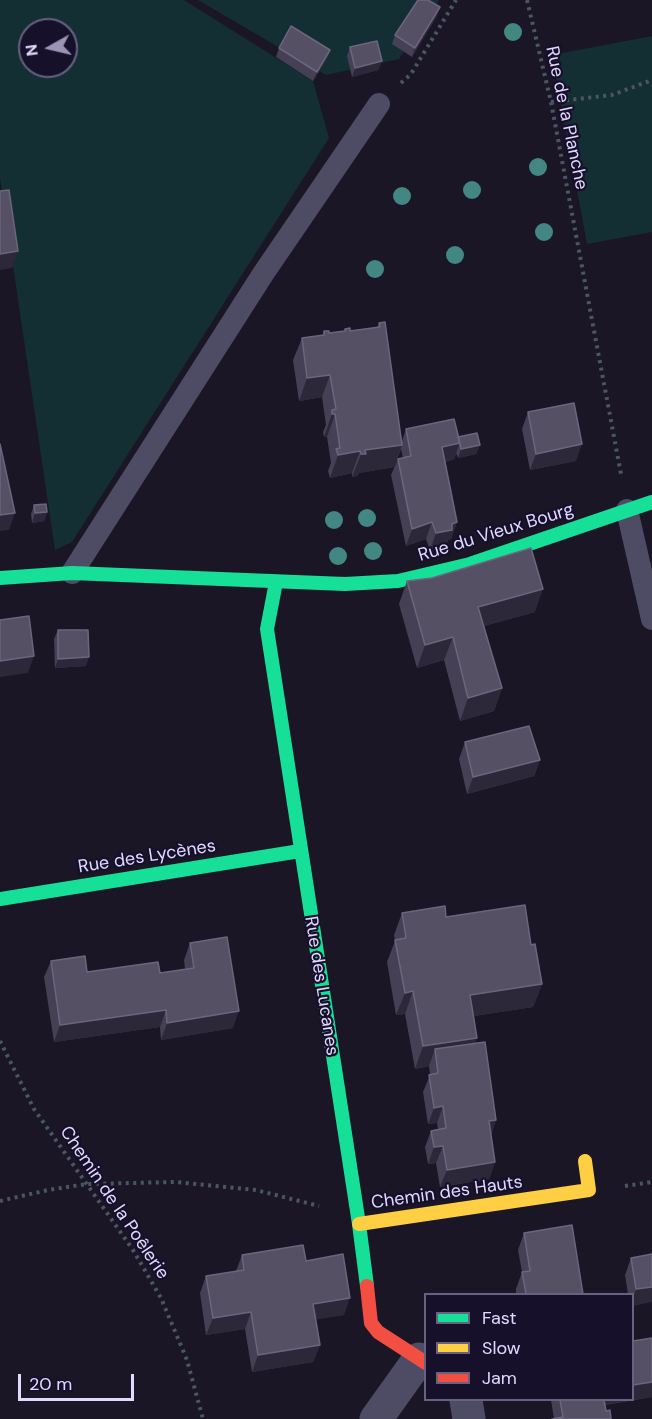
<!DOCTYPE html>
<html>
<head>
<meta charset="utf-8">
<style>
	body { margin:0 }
	#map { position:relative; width:652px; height:1419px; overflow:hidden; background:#1a1625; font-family:"DM Sans",sans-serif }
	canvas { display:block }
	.legend { position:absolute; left:424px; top:1293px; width:210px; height:108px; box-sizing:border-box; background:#17102b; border:2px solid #686180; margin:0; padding:8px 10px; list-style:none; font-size:18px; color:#e1daff }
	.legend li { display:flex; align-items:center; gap:12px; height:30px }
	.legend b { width:30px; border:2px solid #686180 }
	.north { position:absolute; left:18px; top:18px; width:60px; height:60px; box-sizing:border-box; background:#17102b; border:2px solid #686180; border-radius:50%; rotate:262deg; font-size:16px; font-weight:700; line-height:24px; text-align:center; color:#e1daff }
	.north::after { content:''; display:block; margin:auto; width:21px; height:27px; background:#9b95b3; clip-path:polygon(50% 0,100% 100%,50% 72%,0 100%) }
	.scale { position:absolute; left:18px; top:1374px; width:116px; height:27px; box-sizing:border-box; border:3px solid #e1daff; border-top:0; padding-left:8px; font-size:18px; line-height:21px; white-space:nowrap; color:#e1daff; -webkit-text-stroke:4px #17102b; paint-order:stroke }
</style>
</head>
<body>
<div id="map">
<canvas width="652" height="1419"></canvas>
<ul class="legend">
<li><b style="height:8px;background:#16e098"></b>Fast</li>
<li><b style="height:8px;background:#ffcf43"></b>Slow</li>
<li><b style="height:8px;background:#f24e42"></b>Jam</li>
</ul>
<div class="north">N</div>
<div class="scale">20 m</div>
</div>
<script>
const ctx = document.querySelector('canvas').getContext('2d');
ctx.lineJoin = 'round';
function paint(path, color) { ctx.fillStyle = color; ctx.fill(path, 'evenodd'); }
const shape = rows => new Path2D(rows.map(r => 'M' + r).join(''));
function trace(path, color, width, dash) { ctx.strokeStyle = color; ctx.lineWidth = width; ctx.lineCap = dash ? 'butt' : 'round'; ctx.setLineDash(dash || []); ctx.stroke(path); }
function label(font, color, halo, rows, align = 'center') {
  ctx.font = font + ' "DM Sans",sans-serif'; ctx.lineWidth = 4.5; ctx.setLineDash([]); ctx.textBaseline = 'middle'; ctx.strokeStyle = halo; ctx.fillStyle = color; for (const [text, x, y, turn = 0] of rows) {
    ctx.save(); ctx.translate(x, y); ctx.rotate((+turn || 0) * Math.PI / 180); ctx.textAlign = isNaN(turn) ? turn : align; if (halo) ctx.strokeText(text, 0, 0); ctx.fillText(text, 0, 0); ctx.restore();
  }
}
const green = shape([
	[0,0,184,0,313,81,329,138,72,542,55,550,0,178],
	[30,30,66,30,66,66,30,66],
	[198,0,439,0,399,59,326,75],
	[652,36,652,232,587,244,552,55]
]);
const path = shape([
	[527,0,551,102,621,474],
	[401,83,411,74,456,0],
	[551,102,612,95,652,80],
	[0,1041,34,1109,133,1250,161,1298,187,1360,203,1419],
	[625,1186,652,1182],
	[0,1201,48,1190,87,1184,176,1182,256,1190,319,1206]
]);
const lane = shape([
	[627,510,652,619],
	[72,573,263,274,379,104]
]);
const street = shape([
	[466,1400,469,1419],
	[376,1419,419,1359]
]);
const fast = shape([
	[0,578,72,573,345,584,398,581,470,564,652,502],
	[276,582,267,629,359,1224,367,1286],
	[0,899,300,851]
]);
const slow = shape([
	[359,1224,589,1190,585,1161]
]);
const jam = shape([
	[367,1286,371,1323,378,1332,426,1363]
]);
const trees = [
	[513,32],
	[538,167],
	[472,190],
	[402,196],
	[544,232],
	[455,255],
	[375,269],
	[367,518],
	[334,520],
	[373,551],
	[338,556]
];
const wall = shape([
	[437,16,412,57,392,44,395,35],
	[350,47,382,61,378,70,352,77,347,56],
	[279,48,330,50,327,59,313,81,276,57],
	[379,323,402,441,406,429,458,437,480,445,476,454,458,458,456,453,454,459,445,462,457,522,451,539,448,540,446,546,430,550,426,539,406,546,391,475,398,459,403,458,401,449,394,467,359,473,357,476,352,477,352,473,330,478,328,471,331,463,327,437,324,437,323,432,326,425,322,397,299,401,293,360,302,338,323,335,324,331,329,333,344,331,345,329,350,331,377,327],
	[528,412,576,461,530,470,522,429],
	[34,505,47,512,44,521,32,523,31,514],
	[407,581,535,612,484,626,502,688,494,711,460,721,444,660,417,668,399,604],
	[58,630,86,666,55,668,54,639],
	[465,742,540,760,534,776,467,794,459,759],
	[402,913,446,917,531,945,542,984,533,1007,473,1016,475,1044,496,1120,491,1135,495,1162,489,1179,440,1187,436,1163,428,1164,425,1147,431,1131,438,1129,437,1123,428,1124,423,1092,430,1075,429,1066,415,1069,405,1014,396,1015,387,962,395,941,394,935],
	[190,943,233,1028,161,1040,160,1027,54,1042,44,977,51,961,87,972,160,973,185,969,184,960],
	[524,1233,583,1294,516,1294,516,1289,522,1272,518,1250],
	[652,1254,633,1306,633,1294,628,1294,625,1275,631,1258],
	[242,1255,306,1261,344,1315,315,1319,320,1345,313,1362,252,1372,245,1329,206,1335,200,1293,206,1276,236,1271],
	[652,1338,652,1397,605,1405,606,1411,554,1419,551,1400,633,1400]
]);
const shadedWall = shape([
	[440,7,437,16,412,57,415,48],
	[330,50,327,59,313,81,317,72],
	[382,61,378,70,352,77,355,68],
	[18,251,12,268,0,270,0,254],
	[330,375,322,397,299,401,307,378],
	[332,414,335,414,327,437,324,437],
	[460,443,454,459,436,464,442,447],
	[582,444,576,461,530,470,536,454],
	[402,445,394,467,359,473,357,476,352,477,361,454,365,450],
	[480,445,476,454,458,458,461,449],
	[360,451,352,473,330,478,338,455],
	[47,512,44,521,32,523,35,513],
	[15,513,9,530,0,531,0,515],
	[432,522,426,539,406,546,412,529],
	[457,522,451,539,448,540,446,546,430,550,436,533,452,524],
	[543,589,535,612,470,630,478,607],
	[453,637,444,660,417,668,425,645],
	[34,656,28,673,0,677,0,661],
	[89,657,86,666,55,668,58,659],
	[502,688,494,711,460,721,468,698],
	[540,760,534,776,467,794,473,777],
	[542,984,533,1007,462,1018,470,995],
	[413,991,405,1014,396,1015,405,993],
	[166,1010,160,1027,54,1042,60,1025],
	[239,1011,233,1028,161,1040,167,1023],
	[477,1038,469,1061,435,1049,429,1066,415,1069,423,1046],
	[443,1106,437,1123,428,1124,434,1108],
	[496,1120,490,1137,489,1121],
	[443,1146,436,1163,428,1164,434,1147],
	[495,1162,489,1179,440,1187,447,1170],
	[652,1287,652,1302,633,1306,633,1298,636,1289],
	[350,1298,344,1315,307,1321,313,1304],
	[251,1312,245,1329,206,1335,213,1318],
	[320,1345,313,1362,252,1372,258,1355],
	[652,1382,652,1397,596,1406,598,1400,633,1400,633,1385]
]);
const building = shape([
	[418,0,428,0,440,7,415,48,395,35,418,0],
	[291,26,330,50,317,72,279,48,291,26],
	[377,41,382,61,355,68,350,47,377,41],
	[9,190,18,251,0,254,0,191,9,190],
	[385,322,402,445,365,450,366,454,361,454,360,451,338,455,336,449,340,448,335,414,332,414,332,410,336,409,330,375,307,378,302,338,324,335,324,331,329,331,329,333,345,331,345,329,350,328,350,331,380,327,379,323,385,322],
	[574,403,582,444,536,454,528,412,574,403],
	[454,419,460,443,442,447,457,522,452,524,452,530,436,533,432,522,412,529,398,459,411,456,406,429,454,419],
	[477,433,480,445,461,449,458,437,477,433],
	[0,444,15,513,0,515,0,444],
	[46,504,47,512,35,513,34,505,46,504],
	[531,548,543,589,478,607,502,688,468,698,453,637,425,645,407,581,432,578,531,548],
	[29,616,34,656,0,661,0,620,29,616],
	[58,630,88,630,89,657,58,659,58,630],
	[529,726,540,760,473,777,465,742,529,726],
	[525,905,531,945,535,944,542,984,470,995,477,1038,423,1046,413,991,405,993,395,940,406,938,402,913,445,906,446,917,525,905],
	[227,937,239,1011,167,1023,166,1010,60,1025,51,961,85,956,87,972,158,962,160,973,194,968,190,943,227,937],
	[485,1042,496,1120,489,1121,495,1162,447,1170,443,1146,434,1147,431,1131,446,1128,443,1106,434,1108,429,1075,438,1073,435,1049,485,1042],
	[572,1225,583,1294,526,1294,522,1272,530,1271,524,1233,572,1225],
	[303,1245,306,1261,343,1254,350,1298,313,1304,320,1345,258,1355,251,1312,213,1318,206,1276,244,1270,242,1255,303,1245],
	[652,1254,652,1287,636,1289,631,1258,652,1254],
	[652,1338,652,1382,633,1385,633,1341,652,1338],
	[560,1400,604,1400,606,1411,610,1410,611,1419,552,1419,563,1417,560,1400]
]);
const streetNames = [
	["Rue de la Planche",566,118,78],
	["Rue du Vieux Bourg",496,533,-17],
	["Rue des Lycènes",147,857,-9],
	["Rue des Lucanes",321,986,81],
	["Chemin des Hauts",447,1193,-8],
	["Chemin de la Poêlerie",114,1203,56]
];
paint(green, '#142f33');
trace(path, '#4a5666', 4, [3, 4.5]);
trace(lane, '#4e4c65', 22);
trace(street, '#4e4c65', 33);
trace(fast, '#16e098', 14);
trace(slow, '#ffcf43', 14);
trace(jam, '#f24e42', 14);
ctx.fillStyle = '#428781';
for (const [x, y] of trees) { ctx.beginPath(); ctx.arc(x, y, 9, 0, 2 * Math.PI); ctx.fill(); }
paint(wall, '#454053');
paint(shadedWall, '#2d2839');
paint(building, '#565065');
trace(building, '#6b667e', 1.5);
label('18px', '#e1daff', '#17102b', streetNames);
</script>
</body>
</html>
